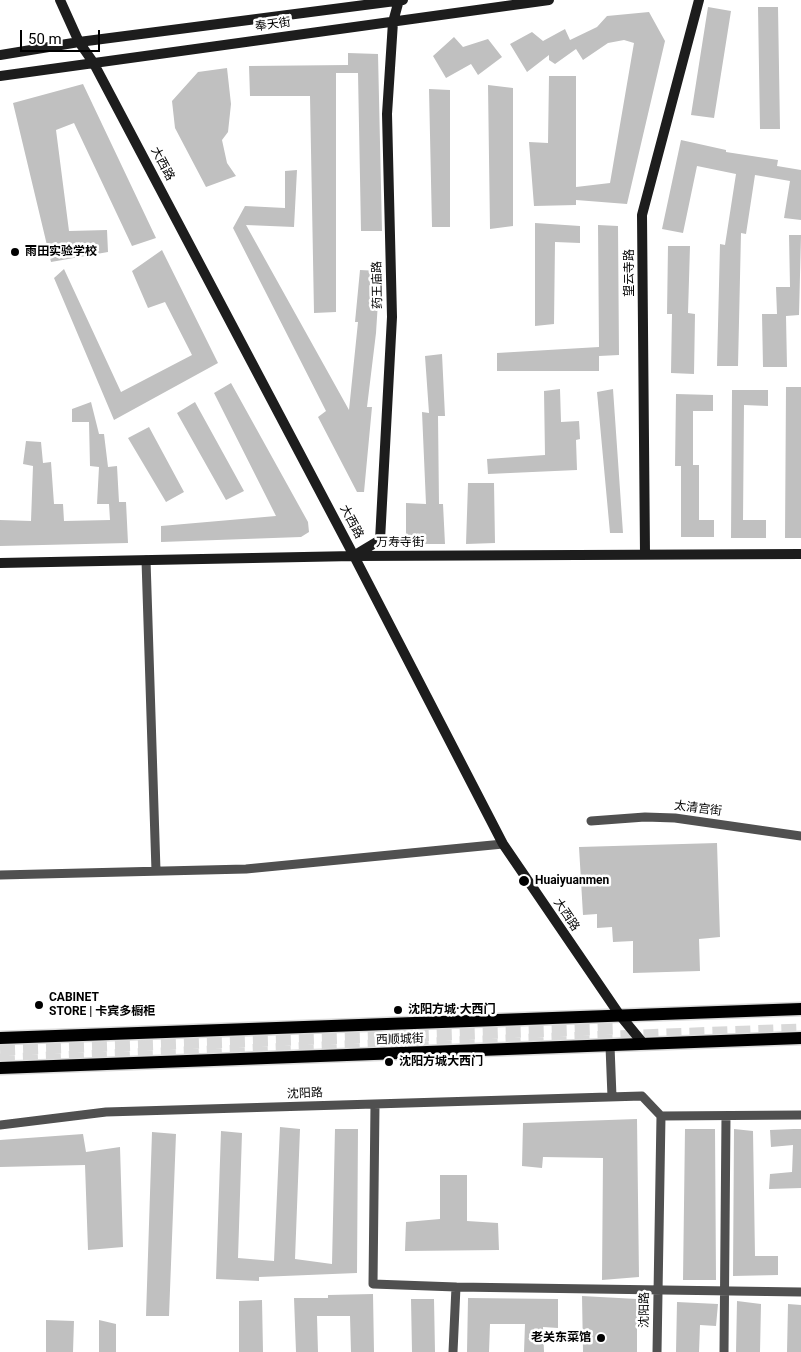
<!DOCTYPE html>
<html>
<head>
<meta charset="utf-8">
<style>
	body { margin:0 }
	#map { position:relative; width:801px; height:1352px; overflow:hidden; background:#fff; font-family:Roboto,sans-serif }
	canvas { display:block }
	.scale { position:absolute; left:20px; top:30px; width:80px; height:22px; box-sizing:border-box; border:2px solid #000; border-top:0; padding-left:6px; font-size:15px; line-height:18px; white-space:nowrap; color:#000; -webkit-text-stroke:4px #fff; paint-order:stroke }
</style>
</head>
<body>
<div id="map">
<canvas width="801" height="1352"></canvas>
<div class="scale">50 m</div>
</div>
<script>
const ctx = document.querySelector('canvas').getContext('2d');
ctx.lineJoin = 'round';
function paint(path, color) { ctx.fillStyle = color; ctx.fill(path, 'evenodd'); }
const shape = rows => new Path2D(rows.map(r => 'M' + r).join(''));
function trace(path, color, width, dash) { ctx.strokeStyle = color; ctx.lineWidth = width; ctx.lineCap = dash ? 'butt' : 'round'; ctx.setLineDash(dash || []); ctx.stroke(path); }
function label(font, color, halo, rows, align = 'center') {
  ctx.font = font + ' Roboto,"Noto Sans SC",sans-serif'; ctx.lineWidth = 5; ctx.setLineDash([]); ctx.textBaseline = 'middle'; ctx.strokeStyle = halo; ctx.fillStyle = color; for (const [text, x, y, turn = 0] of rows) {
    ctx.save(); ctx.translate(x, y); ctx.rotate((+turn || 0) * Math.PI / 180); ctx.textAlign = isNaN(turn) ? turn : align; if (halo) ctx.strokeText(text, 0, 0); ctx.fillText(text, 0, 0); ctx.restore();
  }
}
const building = shape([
	[708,7,731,11,714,118,691,115],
	[758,7,778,7,780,129,760,129],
	[649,12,665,41,627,204,576,200,576,205,534,206,529,142,548,143,549,76,576,76,576,187,610,183,634,43,624,40,608,43,583,60,576,49,555,64,549,60,549,55,527,72,510,44,532,32,543,41,565,29,570,40,597,27,607,16],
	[454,37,463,47,488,39,502,57,478,75,471,64,446,78,433,56],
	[348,53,378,54,382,231,361,231,358,73,336,73,336,312,314,313,310,96,250,96,249,66,348,65],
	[227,68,231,104,228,132,222,140,227,163,236,176,206,187,175,128,172,101,198,72],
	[83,84,156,238,132,246,74,123,56,130,69,231,107,230,108,252,51,262,13,103],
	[488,85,513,88,513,226,490,229],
	[429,89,450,90,450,227,432,227],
	[681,140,726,150,726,152,778,160,777,166,801,170,801,220,784,218,790,181,755,175,746,234,741,233,738,366,717,366,720,244,725,245,736,174,697,166,683,233,662,229],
	[297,170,294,227,246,225,349,410,358,322,355,322,360,270,380,271,376,333,367,407,372,407,364,492,357,492,318,417,326,411,233,228,245,206,285,208,285,171],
	[535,223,580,226,580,243,555,242,554,324,535,326],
	[598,225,618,226,619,355,599,356,599,371,497,371,497,353,599,347],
	[789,235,801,235,799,315,786,316,787,367,763,367,762,314,777,314,776,287,790,287],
	[668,246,690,246,688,313,695,314,694,374,671,373,672,314,667,314],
	[162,250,218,363,114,420,54,278,64,269,121,392,192,355,165,302,148,308,132,271],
	[442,354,445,416,438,416,439,504,443,504,445,544,406,544,406,503,426,504,422,412,429,413,425,356],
	[231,383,308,522,309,532,301,537,161,542,161,526,276,516,214,393],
	[786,387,801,387,801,538,785,538],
	[560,389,561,422,579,421,580,439,576,440,577,470,488,474,487,459,545,455,544,391],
	[613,389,623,533,610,533,597,392],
	[732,390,768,390,768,406,744,405,743,520,766,520,766,538,731,538],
	[676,394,713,395,713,411,693,411,693,465,699,465,699,520,714,520,714,537,681,537,681,466,675,466],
	[91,402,99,434,104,434,108,467,117,466,119,502,126,502,128,543,0,546,0,520,31,521,33,466,23,464,26,441,41,442,43,463,51,462,54,504,63,504,64,521,110,520,109,504,97,504,99,467,90,466,89,422,72,422,72,409],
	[195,402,244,491,226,500,177,413],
	[149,427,184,492,166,502,128,438],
	[468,483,494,483,495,543,466,544],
	[717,843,720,937,699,939,700,971,633,973,633,941,613,942,612,927,597,928,597,914,583,915,579,847],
	[637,1119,639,1277,602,1280,603,1158,543,1157,542,1168,522,1166,523,1123],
	[280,1127,300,1129,295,1259,332,1264,335,1129,358,1129,357,1273,259,1277,259,1281,216,1279,221,1131,242,1133,238,1258,274,1261],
	[685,1129,715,1129,716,1280,683,1280],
	[734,1129,753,1131,755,1256,778,1256,778,1275,733,1276],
	[794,1129,801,1129,801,1188,769,1189,770,1174,792,1172,793,1145,771,1147,770,1130],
	[152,1132,176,1134,169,1316,146,1316],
	[83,1134,86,1152,120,1147,123,1247,88,1250,85,1165,0,1167,0,1140],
	[440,1175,467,1175,467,1221,498,1223,499,1250,405,1251,406,1222,440,1219],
	[373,1294,374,1352,351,1352,350,1316,317,1316,318,1352,296,1352,294,1298,328,1298,328,1295],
	[582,1296,637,1299,637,1352,583,1352],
	[468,1298,558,1299,558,1328,543,1327,544,1352,524,1352,525,1324,490,1324,489,1352,467,1352],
	[411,1299,434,1299,435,1352,412,1352],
	[262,1300,263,1352,239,1352,239,1301],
	[737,1301,761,1304,760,1352,736,1352],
	[677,1302,718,1304,716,1326,700,1325,699,1352,676,1352],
	[788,1304,801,1305,801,1352,787,1352],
	[46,1320,74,1321,73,1352,46,1352],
	[99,1320,116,1324,116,1352,99,1352]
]);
const highwayTunnel = shape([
	[0,1048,620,1027],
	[0,1061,801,1031]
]);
const street = shape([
	[146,560,156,871],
	[591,821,645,817,675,818,801,836],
	[0,875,246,869,503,844],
	[610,1046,612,1097],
	[375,1104,373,1284,456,1287,801,1292],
	[661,1116,801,1115],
	[0,1125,106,1112,642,1096,661,1116,657,1352],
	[453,1352,456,1287],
	[724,1352,726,1116]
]);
const secondary = shape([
	[60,0,79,42,93,62,354,556,503,844,619,1014,642,1042],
	[0,55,79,42,403,0],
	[0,76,549,0],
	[645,554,642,215,699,0],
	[355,555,380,540,392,317,387,114,393,22,399,0],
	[0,563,354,556,801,554]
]);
const primary = shape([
	[0,1038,801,1009],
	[0,1068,801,1038]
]);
const markers = [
	[15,252,5,"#000"],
	[524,881,6,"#000"],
	[39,1005,5,"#000"],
	[398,1010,5,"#000"],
	[389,1062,5,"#000"],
	[601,1338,5,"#000"]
];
const streetNames = [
	["奉天街",273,25,-8],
	["大西路",162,164,62],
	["望云寺路",630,273,-90],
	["药王庙路",378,285,-91],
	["大西路",351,522,62],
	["万寿寺街",400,543],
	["太清宫街",698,809,7],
	["大西路",566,915,56],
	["西顺城街",400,1040,-2],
	["沈阳路",305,1094,-2],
	["沈阳路",645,1310,-89]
];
const poiNames = [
	["雨田实验学校",25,252],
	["Huaiyuanmen",535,881],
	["CABINET",49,998],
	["STORE | 卡宾多橱柜",49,1012],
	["沈阳方城·大西门",408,1010],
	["沈阳方城大西门",399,1062],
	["老关东菜馆",591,1338,"right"]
];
paint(building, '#c0c0c0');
trace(highwayTunnel, '#d9d9d9', 15, [15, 8]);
trace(primary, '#dbdbdb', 15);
trace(street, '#505050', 9);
trace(secondary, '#1d1d1d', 10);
trace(primary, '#000', 12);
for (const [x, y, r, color] of markers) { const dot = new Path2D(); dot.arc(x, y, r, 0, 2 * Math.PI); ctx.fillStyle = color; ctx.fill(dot); trace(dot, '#fff', 2); }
label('12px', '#000', '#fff', streetNames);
label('bold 12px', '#000', '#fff', poiNames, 'left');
</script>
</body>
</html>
